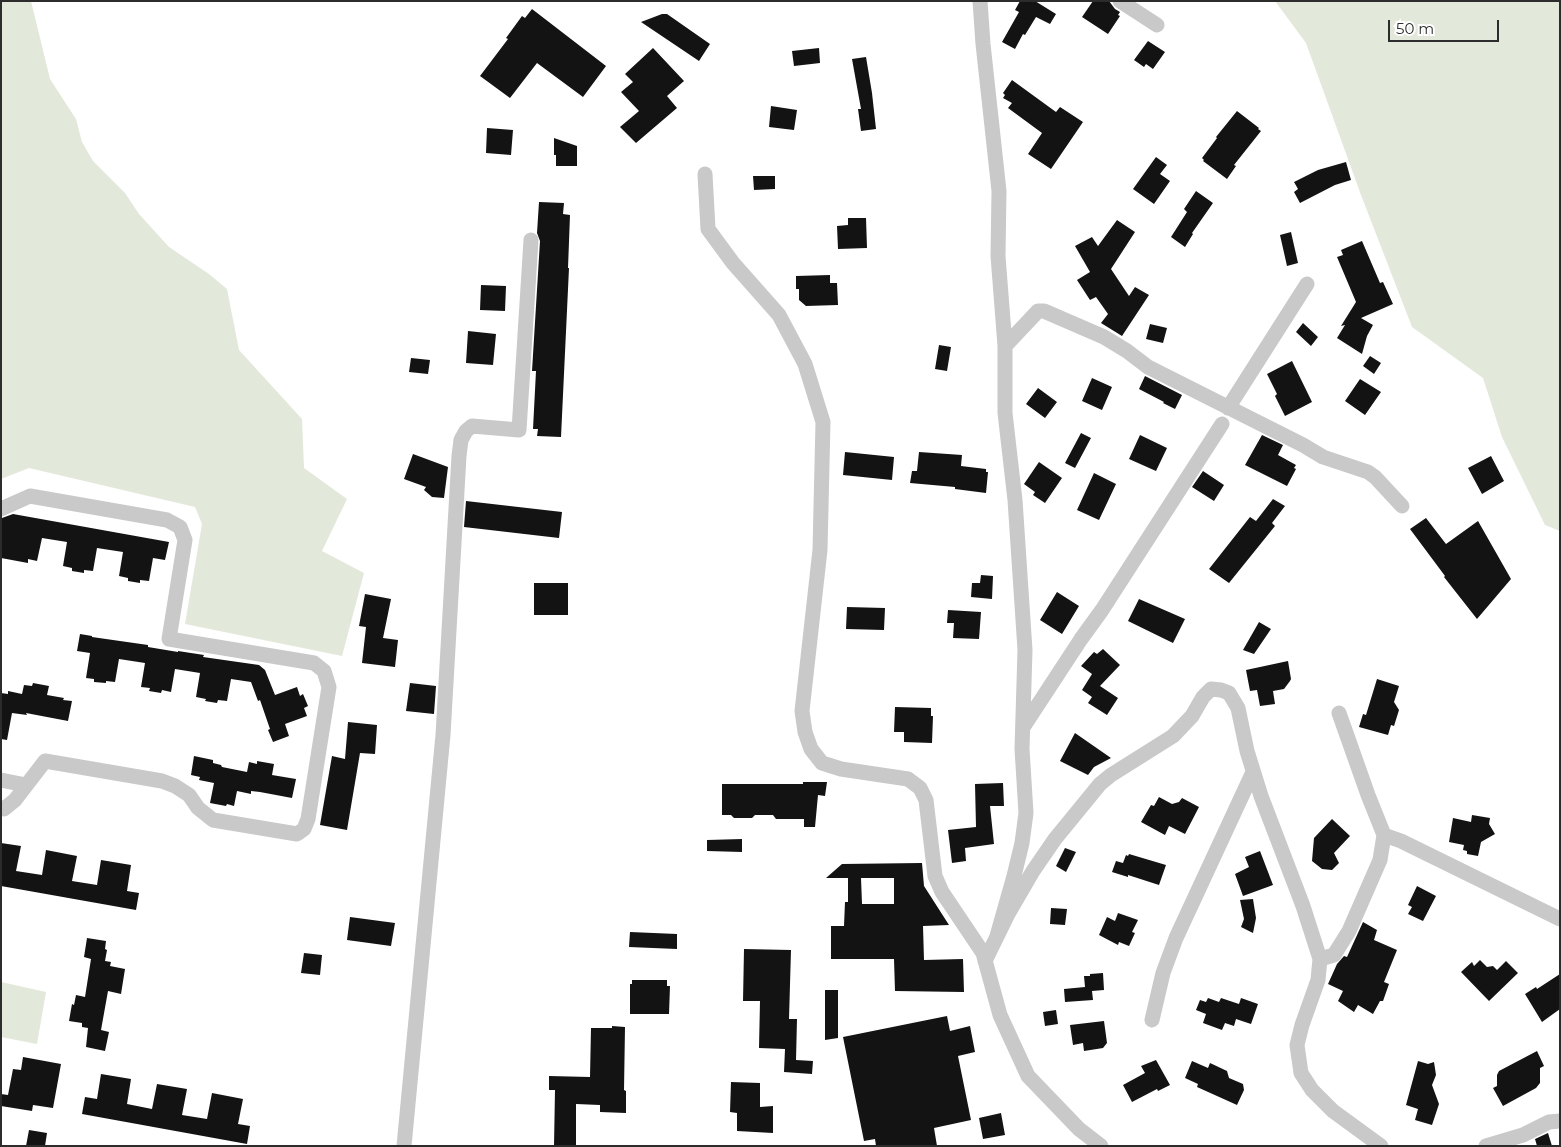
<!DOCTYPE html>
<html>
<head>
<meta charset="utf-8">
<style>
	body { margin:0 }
	#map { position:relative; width:1561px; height:1147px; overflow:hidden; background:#fff; font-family:Montserrat,sans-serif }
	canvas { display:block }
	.frame { position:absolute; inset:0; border:2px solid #2c2c2c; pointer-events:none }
	.scale { position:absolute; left:1388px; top:20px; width:111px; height:22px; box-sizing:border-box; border:2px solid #2c2c2c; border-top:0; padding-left:6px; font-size:15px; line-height:18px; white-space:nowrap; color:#2c2c2c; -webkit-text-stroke:4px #fff; paint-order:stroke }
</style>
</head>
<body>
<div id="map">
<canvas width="1561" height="1147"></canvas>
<div class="frame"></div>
<div class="scale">50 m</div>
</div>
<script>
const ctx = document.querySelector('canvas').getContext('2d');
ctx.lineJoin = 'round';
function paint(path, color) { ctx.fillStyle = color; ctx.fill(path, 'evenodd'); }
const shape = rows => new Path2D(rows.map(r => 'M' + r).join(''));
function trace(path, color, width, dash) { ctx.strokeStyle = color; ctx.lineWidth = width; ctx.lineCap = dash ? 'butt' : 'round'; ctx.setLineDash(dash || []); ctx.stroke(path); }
const green = shape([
	[1,1,31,1,50,79,76,119,82,142,93,161,125,193,139,214,169,247,209,274,227,289,239,350,302,419,304,468,347,499,322,551,364,573,342,656,185,624,202,524,195,507,29,468,1,479],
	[1275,1,1560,1,1560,531,1545,525,1502,437,1483,378,1412,327,1361,195,1306,43],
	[1,982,46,992,37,1044,1,1037]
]);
const building = shape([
	[1020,1,1035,1,1056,14,1050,24,1036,17,1025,35,1023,34,1015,49,1002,42,1019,12,1015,10],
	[1093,1,1109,1,1115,9,1120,12,1118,15,1120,16,1108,34,1082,17],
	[532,9,606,66,583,97,537,63,510,98,480,76,508,39,506,38,522,16,525,18],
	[662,14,667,14,710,44,699,61,641,22],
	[1148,41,1165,52,1153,69,1146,64,1144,67,1134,60],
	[653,48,684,81,667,96,677,108,636,143,620,127,639,111,621,92,633,82,625,74],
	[819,48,820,63,794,66,792,51],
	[866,57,872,93,876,129,861,131,858,109,861,109,852,59],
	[1012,80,1056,112,1060,107,1083,122,1051,169,1028,154,1042,133,1008,108,1012,103,1003,98,1005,95,1003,93],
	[771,106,797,110,794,130,769,127],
	[1237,111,1259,128,1258,129,1261,131,1234,165,1236,166,1227,179,1203,161,1204,160,1202,158,1217,138,1216,137],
	[487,128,513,130,511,155,486,153],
	[554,138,577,146,577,166,556,166,556,155,554,155],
	[1156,157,1167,165,1160,174,1170,181,1154,204,1133,189],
	[1346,162,1351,180,1335,185,1300,203,1294,192,1298,189,1294,182,1318,170],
	[753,176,775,176,775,189,754,190],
	[1196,191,1213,203,1192,233,1193,234,1185,247,1171,237,1187,212,1184,209],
	[539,202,564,203,563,214,570,215,568,268,569,268,561,437,537,436,538,429,533,429,536,371,532,371,540,241,537,233],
	[848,218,866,218,867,248,838,249,837,226,848,225],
	[1117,220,1135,232,1111,269,1129,296,1135,287,1149,295,1122,336,1101,323,1108,314,1096,297,1090,300,1077,280,1090,272,1075,246,1092,237,1098,246],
	[1291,232,1298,263,1287,266,1280,235],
	[1362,241,1380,283,1383,282,1393,304,1361,318,1373,325,1367,336,1362,354,1337,338,1345,325,1341,326,1356,302,1337,257,1343,255,1341,250],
	[830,275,830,283,837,283,838,305,806,306,799,300,799,289,796,289,796,276],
	[481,285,506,286,505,311,480,310],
	[1303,323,1318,337,1311,346,1296,332],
	[1150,324,1167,328,1163,343,1146,339],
	[468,331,496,334,493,365,466,363],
	[939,345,951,347,947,371,935,369],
	[1370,356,1381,363,1374,374,1363,366],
	[411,358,430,360,428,374,409,372],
	[1292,361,1312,402,1285,416,1275,396,1277,394,1267,374],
	[1145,376,1182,395,1175,409,1163,403,1164,402,1139,389],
	[1092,378,1112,387,1102,410,1082,401],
	[1360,379,1381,392,1365,415,1345,401],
	[1038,388,1057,402,1045,418,1026,404],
	[1081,433,1091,438,1075,468,1065,463],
	[1140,435,1167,448,1156,471,1129,459],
	[1262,435,1283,445,1278,455,1296,465,1294,468,1296,469,1287,486,1245,465],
	[845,452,894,457,892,480,843,475],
	[919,452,962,455,961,466,986,469,986,472,988,472,986,493,955,489,955,487,910,483,912,471,917,471],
	[413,454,448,467,444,498,432,497,424,490,426,487,404,479],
	[1491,456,1504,481,1482,494,1468,468],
	[1039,462,1062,478,1045,503,1033,495,1035,492,1024,484],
	[1203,471,1224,485,1214,501,1192,487],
	[1094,473,1116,484,1099,520,1077,510],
	[1273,499,1285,506,1272,523,1275,526,1229,583,1209,569,1250,517,1256,521],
	[466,501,562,512,559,538,464,527],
	[13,514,169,542,165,560,153,558,149,581,140,580,140,583,128,581,128,578,119,576,123,552,97,548,93,571,84,570,84,573,72,571,72,568,63,566,67,542,42,538,37,561,28,559,28,563,1,558,2,518],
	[1426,518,1446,544,1478,521,1511,579,1477,619,1444,577,1445,576,1410,529],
	[981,575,993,576,992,599,971,597,972,583,980,583],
	[534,583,568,583,568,615,534,615],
	[1057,592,1079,606,1062,634,1040,620],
	[365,594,391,599,383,638,398,640,395,667,362,663,366,627,359,626],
	[1139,599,1185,619,1173,643,1128,621],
	[847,607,885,608,884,630,846,629],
	[948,610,981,612,979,639,953,638,954,623,947,623],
	[1259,622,1271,629,1254,654,1243,650],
	[80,634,92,636,92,637,148,645,148,647,178,652,178,651,204,655,203,657,259,665,265,670,275,695,297,687,300,696,303,694,308,706,304,708,307,716,285,724,289,736,273,742,268,730,270,729,260,700,258,701,251,682,231,679,227,701,218,700,217,703,205,701,206,699,196,697,200,673,175,669,171,692,162,690,161,693,149,691,150,688,141,687,145,663,119,659,115,682,106,681,106,683,94,682,94,679,86,678,90,653,77,651],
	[1103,649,1120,665,1100,686,1118,698,1107,715,1088,703,1092,697,1082,690,1092,674,1081,666,1094,652,1097,654],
	[1288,661,1291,679,1290,681,1284,689,1273,691,1275,704,1260,706,1257,690,1250,691,1246,670],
	[1377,679,1399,686,1394,702,1399,710,1394,726,1391,725,1388,735,1359,727,1363,714,1366,715],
	[33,683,49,686,47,695,64,698,63,700,72,701,68,721,26,713,27,715,12,713,7,740,1,739,1,693,8,694,8,691,22,694,24,685,32,686],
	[410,683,436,686,434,714,406,711],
	[895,707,931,708,931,716,933,716,932,743,904,742,904,732,894,732],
	[348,722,377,725,375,754,360,753,347,830,320,825,332,756,345,759],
	[1075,733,1111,758,1094,767,1088,775,1060,761],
	[194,756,213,760,213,763,221,765,222,767,247,772,249,762,257,764,257,761,274,764,272,775,296,779,292,798,260,792,251,791,251,794,237,791,234,806,227,804,226,806,210,803,214,783,199,780,200,777,191,775],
	[803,782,827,782,825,796,818,795,815,827,804,827,804,819,776,819,773,815,755,815,752,818,734,818,731,815,722,815,722,784,803,784],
	[1003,783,1004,806,990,806,994,844,965,848,966,861,952,863,948,830,976,827,975,784],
	[1159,797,1172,804,1179,802,1182,798,1199,807,1185,834,1169,826,1165,835,1141,822,1151,805,1154,806],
	[1472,815,1490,818,1489,824,1495,834,1481,842,1478,856,1467,854,1467,851,1463,850,1464,845,1449,842,1453,818,1471,822],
	[1332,819,1350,836,1334,853,1339,863,1332,870,1322,869,1312,861,1314,838],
	[742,839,742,852,707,851,707,840],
	[1,843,21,846,16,871,42,875,46,850,77,856,72,881,97,885,101,860,131,865,127,891,139,893,136,910,1,886],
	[1065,848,1076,852,1066,872,1056,866],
	[1260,851,1273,885,1243,896,1235,874,1249,867,1245,857],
	[1129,854,1166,865,1159,885,1128,875,1128,877,1112,872,1116,861,1123,863,1126,855,1128,856],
	[922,863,924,886,949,925,923,926,924,960,963,959,964,992,895,991,894,959,831,959,831,926,844,926,845,902,848,902,848,878,826,878,842,864],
	[861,878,894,878,894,904,862,904],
	[1417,886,1436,896,1423,921,1408,914,1412,907,1408,905],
	[1253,899,1256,918,1253,933,1241,927,1244,919,1240,900],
	[1051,908,1067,909,1065,925,1050,924],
	[1118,913,1138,920,1132,932,1135,933,1129,946,1119,942,1118,945,1099,935,1107,917,1115,921],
	[350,917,395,923,391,946,347,940],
	[1363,922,1377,930,1374,940,1397,950,1384,982,1389,984,1383,1001,1380,1001,1373,1014,1358,1005,1354,1012,1338,1001,1343,991,1328,984,1337,964,1344,956,1347,957],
	[630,932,677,934,677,949,629,947],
	[87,938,106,941,105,949,107,950,105,961,111,962,110,966,125,969,121,994,108,991,101,1030,109,1032,105,1051,86,1047,88,1028,82,1027,82,1023,69,1021,72,1004,74,1005,76,995,85,997,91,959,84,957],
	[744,949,791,950,789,1019,797,1019,796,1060,813,1061,812,1074,784,1072,785,1049,759,1048,760,1001,743,1001],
	[304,953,322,955,320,975,301,973],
	[1480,960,1487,967,1493,966,1497,970,1506,961,1518,973,1489,1001,1461,972,1472,962,1474,966],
	[1103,973,1104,990,1092,991,1093,1000,1065,1002,1064,989,1085,987,1084,976,1090,976,1090,974],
	[1560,974,1560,1009,1542,1022,1525,994,1536,987,1537,989],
	[632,980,667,980,667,986,670,986,669,1014,630,1014,630,984,632,984],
	[825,990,838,990,838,1038,825,1040],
	[1208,998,1219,1002,1221,998,1239,1004,1241,998,1258,1004,1251,1024,1236,1019,1234,1026,1225,1023,1222,1030,1203,1023,1206,1014,1196,1010,1200,1000,1206,1002],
	[1056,1010,1058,1024,1045,1026,1043,1012],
	[947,1016,950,1031,970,1026,975,1052,958,1056,971,1120,934,1128,937,1146,876,1146,875,1139,864,1141,843,1037],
	[1104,1021,1107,1043,1103,1048,1084,1051,1083,1043,1073,1045,1070,1025],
	[612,1026,625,1027,624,1090,626,1091,626,1113,600,1112,600,1105,576,1104,576,1146,554,1146,555,1090,549,1090,549,1076,590,1077,591,1028,612,1028],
	[1537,1051,1544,1066,1540,1068,1540,1083,1536,1088,1503,1106,1493,1088,1497,1086,1497,1075,1499,1071],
	[23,1057,61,1064,53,1108,33,1105,32,1111,1,1106,1,1094,8,1095,13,1069,21,1070],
	[1156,1060,1170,1085,1158,1091,1157,1089,1132,1102,1123,1085,1145,1073,1141,1066],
	[1192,1061,1208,1068,1210,1063,1227,1071,1229,1078,1243,1084,1244,1090,1237,1105,1197,1087,1198,1084,1185,1078],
	[1418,1061,1428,1064,1434,1062,1436,1075,1432,1085,1439,1104,1432,1125,1415,1120,1418,1109,1406,1105],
	[101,1074,131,1079,127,1104,152,1109,157,1084,187,1089,182,1115,207,1119,212,1093,243,1099,238,1124,250,1126,247,1144,82,1114,85,1097,97,1099],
	[731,1082,760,1083,760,1107,773,1106,773,1133,737,1131,737,1113,730,1112],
	[1001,1113,1005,1135,983,1139,979,1118],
	[29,1130,47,1133,45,1146,26,1146],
	[1548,1133,1552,1146,1537,1146,1535,1139]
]);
const minor = shape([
	[980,1,983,44,999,191,998,256,1005,346,1005,413,1015,500,1025,650,1022,749,1026,813,1022,843,1014,876,997,936],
	[1120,1,1157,25],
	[705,174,708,229,733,263,779,315,805,364,823,422,820,550,802,711,805,732,811,749,822,763,841,769,908,779,920,788,926,800,935,876,942,892,983,953,1000,1015,1028,1076,1079,1129,1101,1146],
	[1005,346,1038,311,1044,311,1104,337,1127,351,1148,367,1303,445,1323,457,1368,472,1375,477,1402,506],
	[1228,408,1307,284],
	[1,509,30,496,167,520,180,527,185,540,169,639,314,663,324,671,329,687,308,819,304,829,297,834,213,820,198,808,189,795,175,786,162,781,45,761,15,800,4,809,1,808],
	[1339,713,1368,795,1384,835],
	[1024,726,1081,639,1102,610,1222,424],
	[1,780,26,785],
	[1320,959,1334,955,1349,931,1380,860,1384,835,1401,841,1560,919],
	[985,961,1008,914,1033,871,1055,839,1100,784,1111,775,1173,736,1192,716,1203,697,1211,689,1221,690,1229,693,1238,708,1247,751,1261,796,1303,906,1320,959,1318,980,1302,1025,1297,1045,1301,1073,1312,1090,1333,1111,1381,1146],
	[1152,1020,1163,973,1176,938,1253,772],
	[404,1146,443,735,459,456,461,440,466,431,472,426,519,430,531,240],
	[1486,1146,1523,1135,1549,1122,1560,1121]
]);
paint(green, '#e2e8da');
paint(building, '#131313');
trace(minor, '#c9c9c9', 15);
</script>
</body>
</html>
